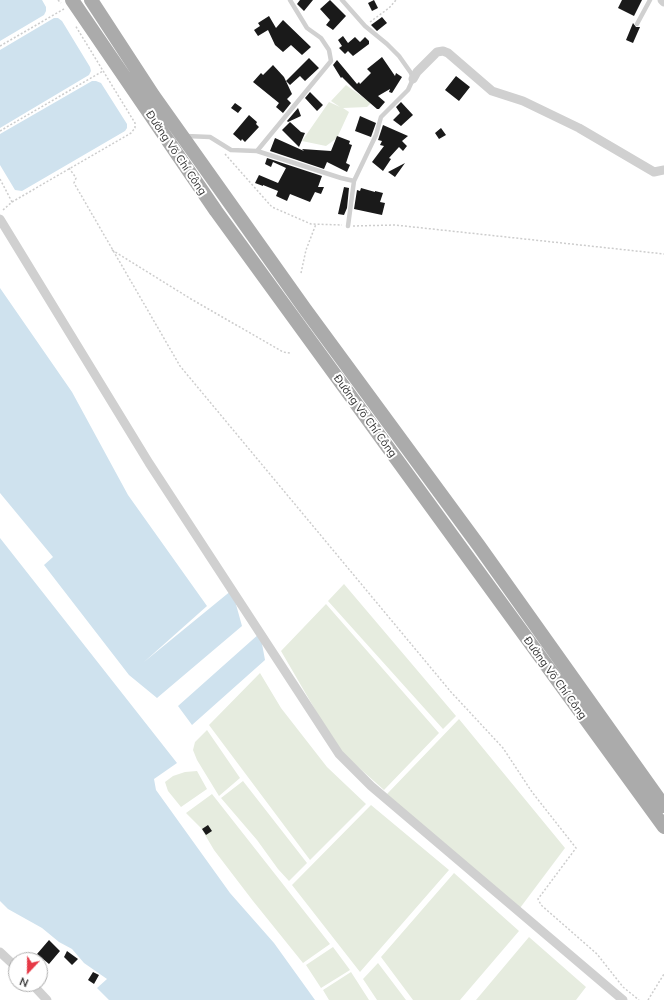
<!DOCTYPE html>
<html>
<head>
<meta charset="utf-8">
<style>
	body { margin:0 }
	#map { position:relative; width:664px; height:1000px; overflow:hidden; background:#fff; font-family:Mulish,sans-serif }
	canvas { display:block }
	.north { position:absolute; left:8px; top:952px; width:40px; height:40px; box-sizing:border-box; background:#fff; border:1px solid #adadad; border-radius:50%; rotate:202deg; font-size:11px; font-weight:700; line-height:16px; text-align:center; color:#333 }
	.north::after { content:''; display:block; margin:auto; width:14px; height:18px; background:#e63946; clip-path:polygon(50% 0,100% 100%,50% 72%,0 100%) }
</style>
</head>
<body>
<div id="map">
<canvas width="664" height="1000"></canvas>
<div class="north">N</div>
</div>
<script>
const ctx = document.querySelector('canvas').getContext('2d');
ctx.lineJoin = 'round';
function paint(path, color) { ctx.fillStyle = color; ctx.fill(path, 'evenodd'); }
const shape = rows => new Path2D(rows.map(r => 'M' + r).join(''));
function trace(path, color, width, dash) { ctx.strokeStyle = color; ctx.lineWidth = width; ctx.lineCap = dash ? 'butt' : 'round'; ctx.setLineDash(dash || []); ctx.stroke(path); }
function label(font, color, halo, rows, align = 'center') {
  ctx.font = font + ' Mulish,sans-serif'; ctx.lineWidth = 4; ctx.setLineDash([]); ctx.textBaseline = 'middle'; ctx.strokeStyle = halo; ctx.fillStyle = color; for (const [text, x, y, turn = 0] of rows) {
    ctx.save(); ctx.translate(x, y); ctx.rotate((+turn || 0) * Math.PI / 180); ctx.textAlign = isNaN(turn) ? turn : align; if (halo) ctx.strokeText(text, 0, 0); ctx.fillText(text, 0, 0); ctx.restore();
  }
}
const green = shape([
	[346,85,371,103,367,107,343,108,349,112,337,138,326,146,302,141,329,102,340,107,331,101],
	[344,584,456,716,443,729,328,601],
	[326,604,439,733,384,790,338,749,281,651],
	[260,673,281,708,327,767,366,804,310,860,209,725],
	[459,719,565,848,517,912,387,794],
	[207,730,240,778,219,796,197,760,193,750,195,742],
	[197,771,207,789,181,807,168,791,165,782,173,776,185,772],
	[243,781,307,863,289,881,278,869,257,840,221,798],
	[212,794,330,944,303,963,253,901,214,850,201,828,186,813],
	[371,805,449,870,360,972,292,885],
	[454,873,519,931,460,1000,413,1000,381,957],
	[529,937,586,987,576,1000,476,1000],
	[333,947,350,970,321,988,306,965],
	[378,963,406,1000,377,1000,363,979],
	[351,972,369,1000,329,1000,323,990]
]);
const water = shape([
	[0,0,42,0,46,7,46,11,44,15,0,41],
	[54,18,58,18,62,21,90,67,91,71,89,75,0,128,0,50],
	[92,81,96,81,101,83,127,124,127,128,125,131,22,191,15,190,0,165,0,134],
	[0,288,72,392,128,495,207,606,144,662,232,590,242,626,157,698,129,675,44,565,53,557,0,493],
	[0,538,177,763,154,779,156,790,230,893,274,943,315,1000,109,1000,97,988,107,979,84,963,72,949,59,942,42,928,8,909,0,901],
	[260,633,265,660,192,725,178,706]
]);
const building = shape([
	[300,0,313,0,304,11,297,4],
	[330,0,346,16,333,30,326,25,330,20,320,9],
	[374,0,378,8,372,11,368,3],
	[622,0,642,0,634,16,618,8],
	[269,16,276,28,283,20,311,47,302,55,291,45,283,52,275,45,268,30,258,36,254,30,260,26,258,23],
	[382,17,387,23,377,31,371,25],
	[633,23,636,27,640,27,633,43,626,40],
	[343,36,348,43,355,37,360,42,365,37,369,41,369,44,353,56,348,51,345,54,339,48,342,46,338,40],
	[382,57,395,76,396,73,402,77,392,93,389,92,390,89,378,96,385,102,379,109,377,109,355,90,342,77,341,78,333,65,337,60,357,84,359,82,360,84,371,73,367,69],
	[309,58,319,68,305,81,300,76,290,85,286,81],
	[273,65,284,77,292,94,287,99,291,103,283,113,276,107,279,103,253,82,261,73,263,75],
	[456,76,470,87,459,101,445,90],
	[310,92,323,105,317,111,305,98],
	[401,102,413,115,401,126,393,120,400,113,396,107],
	[235,103,242,108,238,113,231,108],
	[298,108,301,116,288,122,287,121],
	[249,115,257,122,256,124,259,127,245,142,242,139,241,141,233,134],
	[360,116,376,123,371,137,355,131],
	[290,122,301,132,305,133,299,147,282,130],
	[383,125,408,136,402,141,407,146,403,151,399,147,389,158,391,159,383,171,372,162,384,146,380,145,382,141,378,140],
	[441,128,446,135,439,139,435,133],
	[337,136,350,141,349,144,352,145,346,163,350,165,347,172,327,162,324,169,270,151,275,138,304,151,302,149,331,151],
	[267,158,322,176,318,187,324,187,321,194,315,192,310,202,290,194,287,201,276,196,278,191,263,185,263,186,255,183,259,175,278,183,286,168,273,162,271,167,265,164],
	[405,163,395,177,388,172],
	[344,187,349,188,347,208,344,215,338,214],
	[361,188,375,192,375,191,383,193,380,202,385,203,382,215,354,209,357,190,360,191],
	[208,825,212,831,206,835,202,829],
	[49,940,60,951,49,964,37,954],
	[67,951,78,959,72,965,64,957],
	[93,972,99,975,94,984,88,980]
]);
const path = shape([
	[58,0,61,3],
	[370,22,389,8,396,0],
	[0,46,64,9],
	[0,131,103,71],
	[225,154,272,207,311,224,342,225],
	[69,168,76,178,74,183,180,366,451,692,503,748,532,792,576,848,538,899,541,905,597,954,623,987,639,1000],
	[0,179,12,202],
	[3,210,12,202,131,133,135,128,135,123,75,25],
	[353,226,395,225,664,254],
	[112,250,191,299,283,352,290,353],
	[301,273,306,250,316,224],
	[648,1000,664,974]
]);
const service = shape([
	[290,0,307,28,321,38,329,50,331,61,257,151,341,178,354,181,376,135,381,117,408,90,413,79,411,73,399,56,387,44,365,26,342,0],
	[637,24,650,0],
	[186,136,210,137,231,150,257,151],
	[348,226,354,181]
]);
const minor = shape([
	[662,0,664,2],
	[413,79,417,72,437,52,443,51,448,53,492,91,523,101,579,128,654,172,664,170],
	[0,219,149,463,339,754,371,786,623,1000],
	[0,952,16,967],
	[32,984,47,1000]
]);
const primary = shape([
	[72,0,216,211,664,827],
	[91,0,153,95,305,309,479,546,664,806]
]);
const streetNames = [
	["Đường Võ Chí Công",176,153,56],
	["Đường Võ Chí Công",365,416,54],
	["Đường Võ Chí Công",555,678,54]
];
paint(green, '#e6ecdf');
paint(water, '#cfe2ee');
paint(building, '#1a1a1a');
trace(path, '#cdcdcd', 1.5, [2, 2]);
trace(service, '#d0d0d0', 4.5);
trace(minor, '#d0d0d0', 9);
trace(primary, '#ababab', 14);
label('11px', '#333', '#fff', streetNames);
</script>
</body>
</html>
